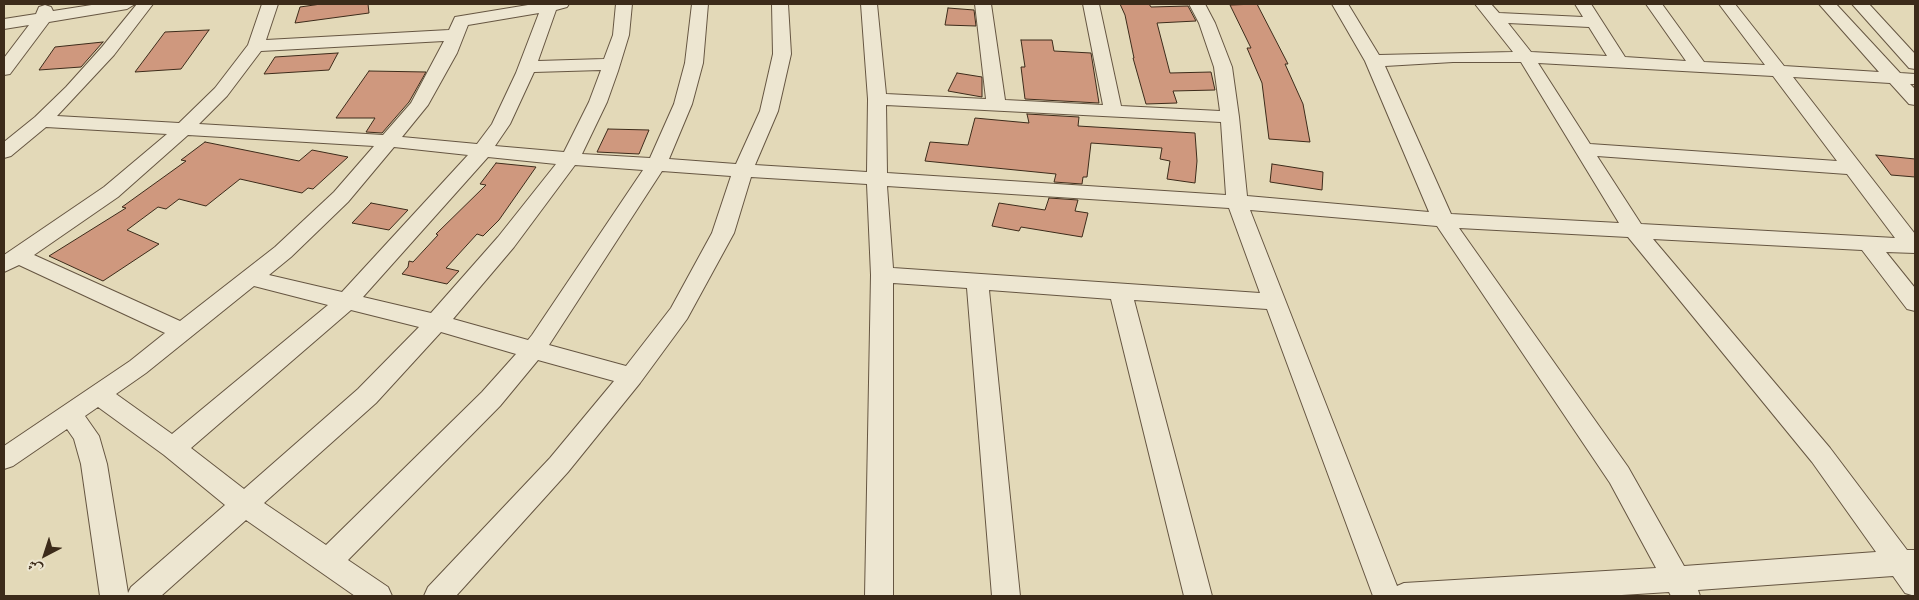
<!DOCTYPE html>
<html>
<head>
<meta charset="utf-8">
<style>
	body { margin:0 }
	#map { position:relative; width:1919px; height:600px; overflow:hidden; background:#e3d9b8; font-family:"IM FELL English",Amiri,serif }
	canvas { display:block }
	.frame { position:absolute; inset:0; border:5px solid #3c2b1a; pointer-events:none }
	.north { position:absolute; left:20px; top:530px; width:50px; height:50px; -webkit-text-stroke:4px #ede6d1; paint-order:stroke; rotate:220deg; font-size:14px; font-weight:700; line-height:20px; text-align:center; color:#3c2b1a }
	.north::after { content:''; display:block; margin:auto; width:18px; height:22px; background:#3c2b1a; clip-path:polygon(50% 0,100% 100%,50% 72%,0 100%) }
</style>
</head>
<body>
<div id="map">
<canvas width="1919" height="600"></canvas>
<div class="frame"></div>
<div class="north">ش</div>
</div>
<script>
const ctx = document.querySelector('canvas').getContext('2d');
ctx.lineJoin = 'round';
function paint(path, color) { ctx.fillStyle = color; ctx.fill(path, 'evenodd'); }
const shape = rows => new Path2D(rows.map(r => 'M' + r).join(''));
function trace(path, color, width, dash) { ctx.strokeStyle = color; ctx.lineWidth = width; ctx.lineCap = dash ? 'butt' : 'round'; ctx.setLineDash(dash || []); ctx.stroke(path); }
const building = shape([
	[321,4,368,4,369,13,295,23,300,7,321,4],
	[1120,4,1149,4,1151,7,1188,6,1196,21,1157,23,1170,73,1211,72,1215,90,1173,91,1177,103,1146,104,1133,58,1134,58,1125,15,1120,4],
	[1257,4,1288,64,1285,64,1303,104,1310,142,1269,139,1262,83,1247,48,1251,48,1230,5,1257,4],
	[948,8,974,10,976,26,945,25,948,8],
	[209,30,181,69,135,72,165,32,209,30],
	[1021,40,1052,40,1054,51,1091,53,1099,103,1025,99,1021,67,1025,67,1021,40],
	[103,42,81,67,39,70,55,47,103,42],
	[338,53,329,70,264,74,275,57,338,53],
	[369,71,426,72,409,102,382,133,366,132,375,118,336,118,369,71],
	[957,73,982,77,982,97,948,91,957,73],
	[1027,114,1079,117,1078,126,1195,133,1197,161,1195,183,1167,179,1170,161,1160,159,1162,148,1091,143,1087,177,1083,177,1082,184,1054,182,1056,174,925,161,930,142,968,145,975,118,1029,123,1027,114],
	[608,129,649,130,639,154,597,152,608,129],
	[205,142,299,161,312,150,348,157,313,189,308,188,302,193,240,179,206,206,179,199,166,209,158,207,127,230,159,244,103,281,49,256,126,208,122,207,186,161,181,160,205,142],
	[1876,155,1915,159,1915,177,1891,175,1876,155],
	[496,163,536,167,499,220,483,236,477,234,446,268,459,271,447,284,402,274,408,267,409,261,413,262,438,235,436,234,486,185,480,184,496,163],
	[1272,164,1323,172,1322,190,1270,182,1272,164],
	[1049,198,1078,200,1075,211,1088,213,1082,237,1021,227,1019,231,992,226,999,203,1045,210,1049,198],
	[371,203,408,210,389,230,352,223,371,203]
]);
const minor = shape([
	[98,4,135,4,127,9,49,22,10,74,4,75,4,58,29,25,4,29,4,19,36,14,39,7,45,5,51,7,53,11,98,4],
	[137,4,153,4,114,55,57,116,179,123,215,88,248,45,262,4,278,4,266,40,449,30,455,17,461,16,534,4,569,4,567,7,556,10,538,61,604,59,613,35,616,4,632,4,629,35,618,71,607,102,582,154,650,158,674,104,685,63,692,4,708,4,703,63,692,104,669,159,736,164,760,111,773,54,772,4,788,4,791,54,778,111,755,165,867,172,868,99,861,4,877,4,886,94,986,99,975,4,991,4,1005,100,1103,105,1083,4,1099,4,1121,106,1220,111,1214,67,1199,23,1189,4,1205,4,1215,23,1232,67,1239,117,1247,196,1429,212,1365,61,1332,4,1348,4,1379,55,1513,52,1475,4,1491,4,1499,13,1583,17,1575,4,1591,4,1625,57,1686,61,1646,4,1662,4,1704,62,1765,65,1719,4,1735,4,1784,66,1879,72,1819,4,1836,4,1900,73,1915,74,1915,84,1910,84,1915,89,1915,105,1909,104,1890,83,1793,77,1915,234,1915,253,1886,252,1915,288,1915,311,1907,309,1862,250,1653,239,1830,448,1907,550,1915,550,1915,596,1905,593,1893,576,1698,590,1700,596,1671,596,1669,592,1606,596,1373,596,1267,309,1134,300,1212,596,1184,596,1111,299,989,290,1020,596,992,596,967,288,893,283,893,596,865,596,871,275,867,184,751,177,734,233,687,319,640,383,568,472,456,596,424,596,428,587,550,458,614,381,538,360,500,406,348,560,388,587,392,596,355,596,246,520,161,596,100,596,81,464,74,439,67,429,13,466,4,469,4,446,130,361,165,333,19,265,4,272,4,255,104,187,167,134,46,127,11,156,4,158,4,142,35,117,66,87,102,47,137,4],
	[539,13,516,73,492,124,477,144,402,137,428,105,457,53,468,25,539,13],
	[1508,23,1589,27,1607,56,1531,52,1508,23],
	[444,41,411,103,383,135,199,124,227,96,261,51,444,41],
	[1453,62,1521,62,1619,223,1451,214,1385,66,1453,62],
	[1538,63,1773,76,1837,161,1590,144,1538,63],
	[601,70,589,102,564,152,495,146,510,124,534,72,601,70],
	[886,105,1221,122,1226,195,887,173,886,105],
	[188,135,374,146,334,192,275,247,180,321,34,255,118,197,188,135],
	[394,147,468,155,342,292,269,275,291,257,348,202,394,147],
	[1597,156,1847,174,1895,238,1641,224,1597,156],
	[488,157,556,164,498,237,431,313,363,297,488,157],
	[575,165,643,170,532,335,528,340,453,319,514,247,575,165],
	[662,171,731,176,712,233,671,308,626,366,549,345,662,171],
	[887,186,1229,208,1260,293,893,268,887,186],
	[1250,210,1437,226,1610,483,1656,568,1404,583,1397,586,1250,210],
	[1459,228,1628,237,1812,462,1876,552,1684,566,1628,467,1459,228],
	[254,286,328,305,172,434,116,394,146,373,254,286],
	[351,310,419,327,358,389,244,489,191,448,351,310],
	[441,332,516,354,482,392,326,545,264,503,376,403,441,332],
	[98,407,164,455,225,505,131,587,128,593,107,464,99,436,85,416,98,407],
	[1852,4,1869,4,1915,54,1915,69,1909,68,1852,4]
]);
paint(building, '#cf987e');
trace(building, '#3c2b1a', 1);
trace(minor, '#665642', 2);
paint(minor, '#ede6d1');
</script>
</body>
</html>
